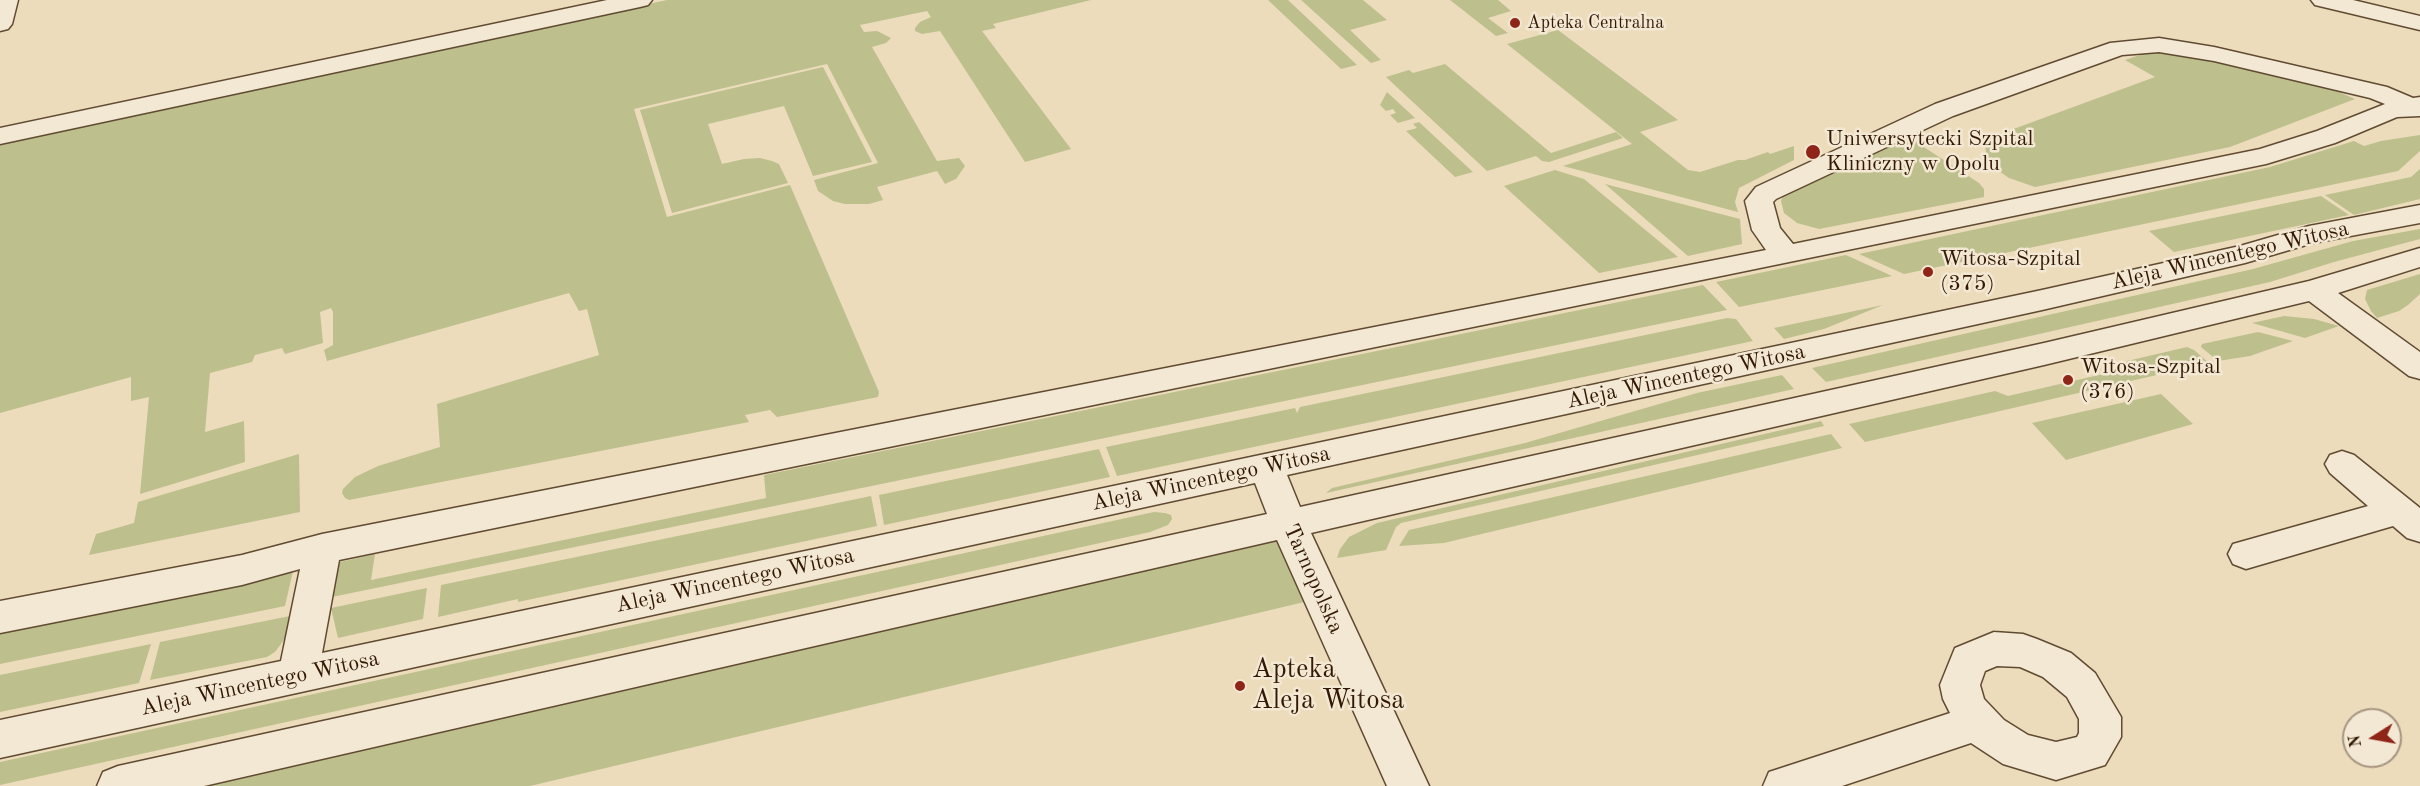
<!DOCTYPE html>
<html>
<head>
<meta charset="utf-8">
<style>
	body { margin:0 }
	#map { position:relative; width:2420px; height:786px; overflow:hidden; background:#ecdcbc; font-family:"Old Standard TT",serif }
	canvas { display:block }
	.north { position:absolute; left:2342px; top:708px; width:60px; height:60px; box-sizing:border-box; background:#f3e8d3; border:2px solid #a69580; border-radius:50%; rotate:259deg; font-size:16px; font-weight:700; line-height:24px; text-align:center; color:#331904 }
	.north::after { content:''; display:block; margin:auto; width:21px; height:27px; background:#8f2418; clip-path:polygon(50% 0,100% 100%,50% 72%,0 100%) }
</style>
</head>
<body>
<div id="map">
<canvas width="2420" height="786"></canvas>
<div class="north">N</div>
</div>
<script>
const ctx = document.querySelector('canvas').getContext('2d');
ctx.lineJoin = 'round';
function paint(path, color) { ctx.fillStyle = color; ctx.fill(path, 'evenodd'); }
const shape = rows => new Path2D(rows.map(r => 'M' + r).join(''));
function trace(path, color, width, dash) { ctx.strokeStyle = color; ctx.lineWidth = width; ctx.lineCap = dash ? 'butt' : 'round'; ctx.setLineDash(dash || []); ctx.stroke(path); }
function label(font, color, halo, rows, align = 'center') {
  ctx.font = font + ' "Old Standard TT",serif'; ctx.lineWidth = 5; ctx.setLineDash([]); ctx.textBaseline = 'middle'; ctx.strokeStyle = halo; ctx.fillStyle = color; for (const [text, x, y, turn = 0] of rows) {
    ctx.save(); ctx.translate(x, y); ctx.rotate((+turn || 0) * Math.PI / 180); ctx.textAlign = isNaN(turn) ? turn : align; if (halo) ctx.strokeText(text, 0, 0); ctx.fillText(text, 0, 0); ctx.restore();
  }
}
const green = shape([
	[667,0,1091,0,993,24,996,28,982,31,1071,149,1025,162,940,31,922,34,915,31,915,28,920,22,931,17,927,11,860,25,864,32,877,31,891,38,886,43,872,47,937,161,959,158,965,166,956,179,945,184,937,171,877,187,883,200,869,204,845,204,833,201,818,191,814,180,878,163,827,64,634,109,667,217,790,185,879,392,878,397,777,417,770,410,745,415,749,422,349,500,345,498,342,493,343,489,355,477,378,466,440,447,437,404,599,355,587,309,579,311,569,293,327,361,324,350,333,345,333,312,331,308,320,312,323,343,285,354,282,348,255,355,252,362,210,373,205,432,244,421,245,462,140,494,149,397,131,401,131,377,0,413,0,144],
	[1268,0,1288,0,1357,65,1341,69],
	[1301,0,1363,0,1387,20,1350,30,1381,60,1371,63],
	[1450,0,1498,0,1511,11,1488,18,1508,33,1496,36],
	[1558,30,1678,120,1640,132,1688,170,1700,172,1738,160,1745,160,1768,152,1770,154,1794,146,1794,160,1739,188,1735,202,1738,212,1563,166,1632,144,1507,44],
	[2146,53,2170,53,2219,60,2330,88,2355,99,2230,147,2035,187,2009,178,1996,169,1987,158,1985,146,1989,138,2155,77,2125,60],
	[1445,64,1551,153,1616,132,1623,138,1549,162,1542,161,1536,156,1487,171,1386,77,1409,70,1413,73],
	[823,67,872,162,813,176,784,106,708,124,722,164,744,159,760,158,772,161,779,164,788,183,672,213,640,110],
	[1387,92,1415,118,1398,123,1390,115,1396,113,1393,109,1386,111,1380,105],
	[1419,122,1473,172,1455,177,1406,131,1417,128,1413,124],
	[2420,135,2420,151,2398,171,1904,274,1859,254,2270,167,2354,141,2364,146,2381,141],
	[1910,138,1979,183,1984,189,1984,197,1819,229,1797,223,1784,213,1781,201,1783,196],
	[2420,169,2420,199,2354,215,2325,195,2411,177],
	[1555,170,1584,179,1678,257,1599,273,1504,186],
	[1605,184,1740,219,1742,244,1688,256],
	[2321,196,2349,215,2174,252,2149,231],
	[2420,229,2420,239,2334,262,2270,282,1826,382,1812,368,2253,269,2353,241],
	[1846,255,1892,276,1739,307,1716,282],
	[2420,274,2420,294,2408,305,2399,311,2377,318,2371,311,2365,299,2367,290],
	[1703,285,1727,310,332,597,340,562,375,554,371,580,766,498,764,475],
	[1883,305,1824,329,1784,339,1774,328],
	[2284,316,2314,319,2339,326,2305,338,2252,323],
	[1727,318,1736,319,1753,341,1117,476,1106,447,1295,408,1297,413,1300,407],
	[2258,332,2293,341,2250,356,2218,361,2201,347,2202,344],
	[2187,347,2194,350,2209,363,1865,442,1849,424,1995,391,2008,396,2125,369,2127,361],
	[1782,375,1794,389,1326,493,1332,488,1525,443,1697,393],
	[2161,394,2193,424,2066,460,2032,423],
	[1821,421,1824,426,1401,523,1396,527,1386,550,1337,558,1340,549,1349,537,1377,523],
	[1831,434,1842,448,1444,543,1399,546,1409,530],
	[1099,449,1110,477,884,525,879,495],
	[299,454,300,512,89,555,96,534,134,523,138,502],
	[871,496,877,526,518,602,518,599,438,617,441,585],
	[1154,512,1165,513,1171,515,1172,519,1168,525,1150,532,0,785,0,762],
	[1288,525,1321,598,530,786,118,786],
	[293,571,285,606,0,664,0,634],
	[427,588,423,619,338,638,331,608],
	[295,615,292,629,275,652,267,657,150,680,160,642],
	[151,644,139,683,0,712,0,675]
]);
const minor = shape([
	[0,0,18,0,12,24,8,29,0,31,0,0],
	[607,0,652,0,648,5,640,7,0,144,0,128,607,0],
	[2311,0,2353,0,2420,16,2420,30,2315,5,2311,0],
	[2159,38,2214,47,2387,87,2413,98,2420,97,2420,116,2397,117,2335,143,2266,164,339,560,322,653,2042,290,2240,246,2309,226,2420,205,2420,223,2313,243,2245,263,2042,310,1287,475,1300,507,2044,343,2309,281,2420,248,2420,267,2338,293,2420,352,2420,379,2409,376,2309,301,2044,365,1311,533,1429,786,1387,786,1277,540,204,786,97,786,103,772,118,766,1267,514,1255,483,0,758,0,720,281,661,300,569,242,585,0,633,0,601,242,555,322,534,1766,250,1752,230,1745,201,1756,187,1935,104,2110,43,2159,38],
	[2159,52,2214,61,2370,98,2385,104,2317,131,2260,149,1793,244,1780,228,1773,202,1776,199,1953,116,2122,55,2159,52],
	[2342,451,2354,455,2420,508,2420,542,2407,538,2393,526,2246,569,2233,564,2228,554,2233,544,2368,506,2330,473,2325,464,2330,455,2342,451],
	[1994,632,2023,634,2037,639,2071,653,2095,673,2121,717,2121,737,2105,765,2056,780,2003,764,1971,743,1842,786,1763,786,1769,772,1950,713,1943,699,1940,685,1955,648,1994,632],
	[1997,666,2020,667,2043,677,2067,697,2079,719,2079,733,2077,737,2056,742,2028,735,2004,720,1984,699,1980,685,1985,671,1997,666]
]);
const markers = [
	[1515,23,6,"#8f2418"],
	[1813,152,8,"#8f2418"],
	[1928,272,6,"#8f2418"],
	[2068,380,6,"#8f2418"],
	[1240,686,6,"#8f2418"]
];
const farPoinames = [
	["Apteka Centralna",1527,23]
];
const poiNames = [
	["Uniwersytecki Szpital",1826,139],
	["Kliniczny w Opolu",1826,164],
	["Witosa-Szpital",1940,259],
	["(375)",1940,284],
	["Witosa-Szpital",2080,367],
	["(376)",2080,392]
];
const streetNames = [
	["Aleja Wincentego Witosa",2230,256,-13],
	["Aleja Wincentego Witosa",1686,377,-12],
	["Aleja Wincentego Witosa",1211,479,-12],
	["Tarnopolska",1313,579,66],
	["Aleja Wincentego Witosa",735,581,-12],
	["Aleja Wincentego Witosa",260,684,-12]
];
const nearPoinames = [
	["Apteka",1252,670],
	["Aleja Witosa",1252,701]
];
paint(green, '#bdbf8d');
trace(minor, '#614a32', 3);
paint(minor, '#f3e8d3');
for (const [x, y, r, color] of markers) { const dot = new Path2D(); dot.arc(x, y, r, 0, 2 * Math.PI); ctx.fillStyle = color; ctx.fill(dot); trace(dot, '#f3e8d3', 2); }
label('18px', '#331904', '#f3e8d3', farPoinames, 'left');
label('22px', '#331904', '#f3e8d3', poiNames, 'left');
label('22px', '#331904', '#f3e8d3', streetNames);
label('27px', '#331904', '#f3e8d3', nearPoinames, 'left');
</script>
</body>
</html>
